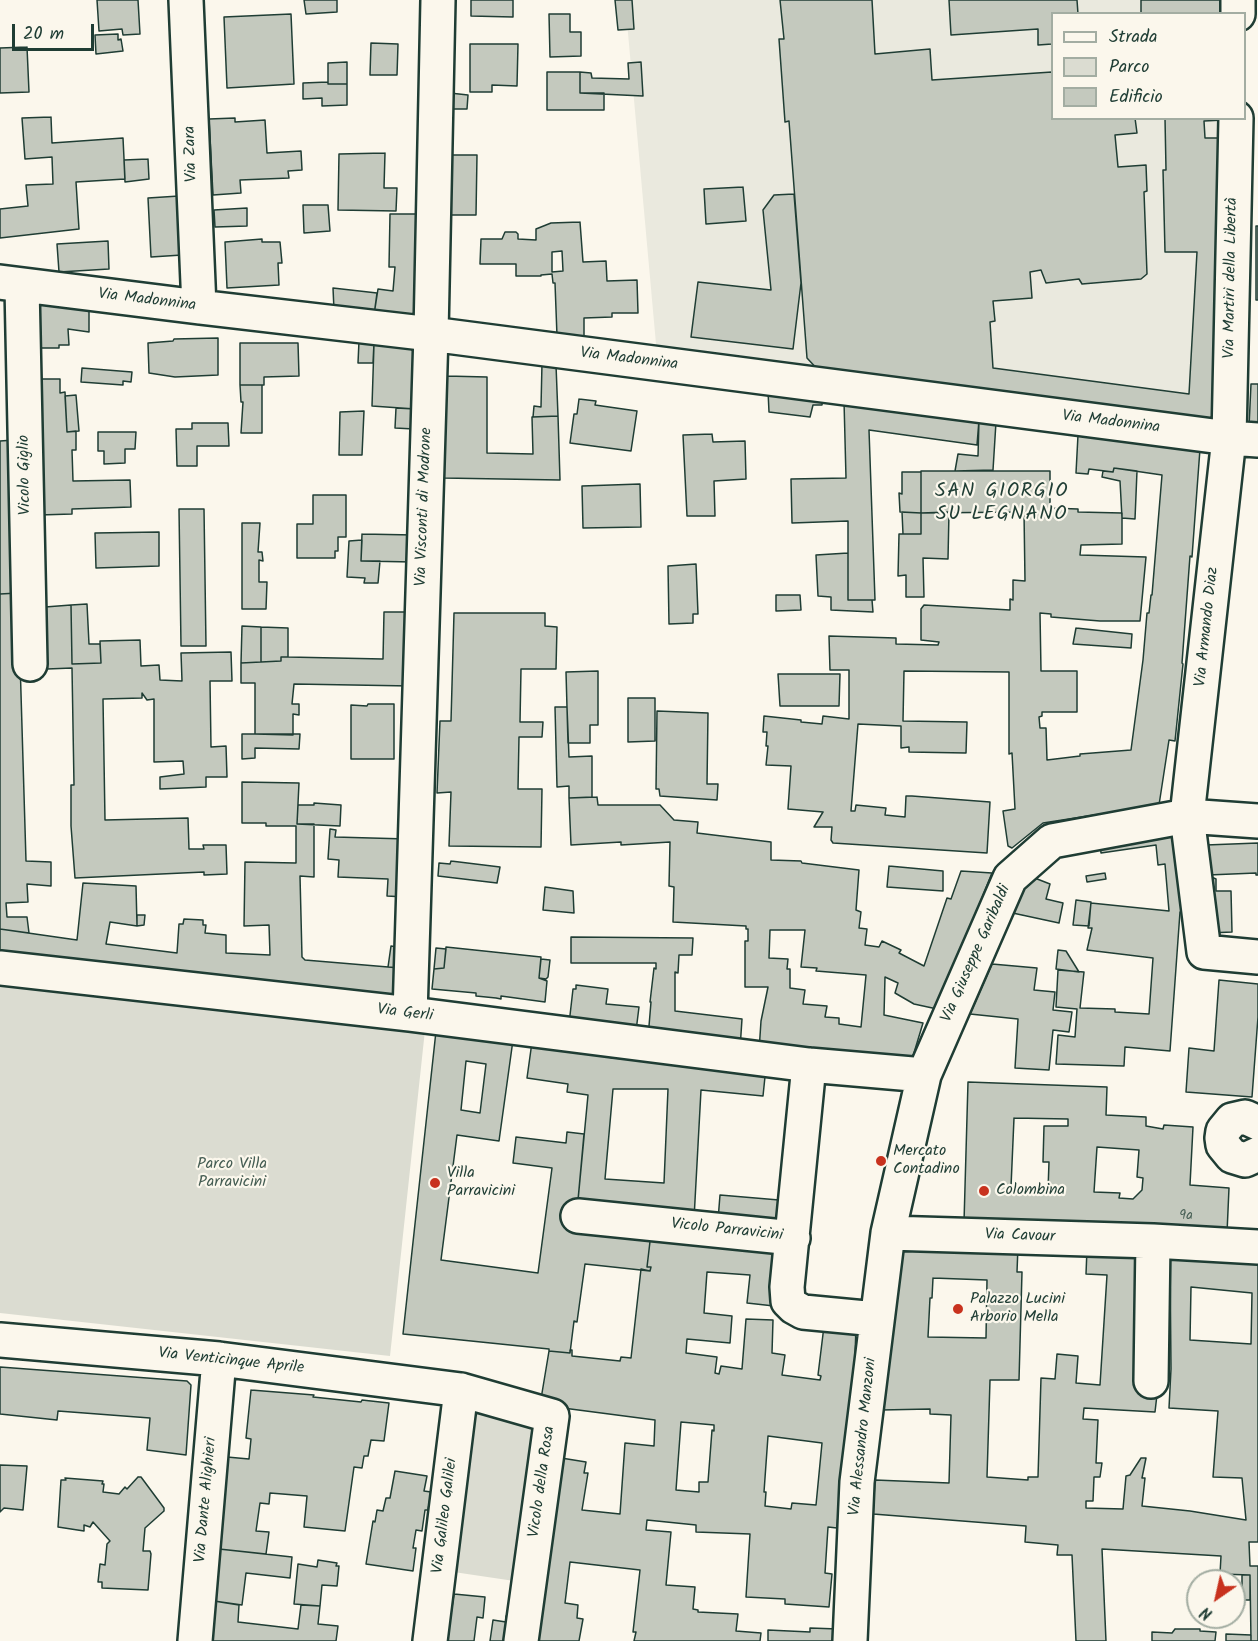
<!DOCTYPE html>
<html>
<head>
<meta charset="utf-8">
<style>
	body { margin:0 }
	#map { position:relative; width:1258px; height:1641px; overflow:hidden; background:#fbf7ec; font-family:Kalam,sans-serif }
	canvas { display:block }
	.legend { position:absolute; left:1051px; top:12px; width:195px; height:108px; box-sizing:border-box; background:#fbf7ec; border:2px solid #a3ada2; margin:0; padding:8px 10px; list-style:none; font-size:18px; color:#1f3d34 }
	.legend li { display:flex; align-items:center; gap:12px; height:30px }
	.legend b { width:30px; border:2px solid #a3ada2 }
	.north { position:absolute; left:1186px; top:1569px; width:60px; height:60px; box-sizing:border-box; background:#fbf7ec; border:2px solid #a3ada2; border-radius:50%; rotate:214deg; font-size:16px; font-weight:700; line-height:24px; text-align:center; color:#1f3d34 }
	.north::after { content:''; display:block; margin:auto; width:21px; height:27px; background:#c8321e; clip-path:polygon(50% 0,100% 100%,50% 72%,0 100%) }
	.scale { position:absolute; left:12px; top:24px; width:82px; height:27px; box-sizing:border-box; border:3px solid #1f3d34; border-top:0; padding-left:8px; font-size:18px; line-height:21px; white-space:nowrap; color:#1f3d34; -webkit-text-stroke:4px #fbf7ec; paint-order:stroke }
</style>
</head>
<body>
<div id="map">
<canvas width="1258" height="1641"></canvas>
<ul class="legend">
<li><b style="height:8px;background:#fbf7ec"></b>Strada</li>
<li><b style="height:16px;background:#dbdcd1"></b>Parco</li>
<li><b style="height:16px;background:#c4c9be"></b>Edificio</li>
</ul>
<div class="north">N</div>
<div class="scale">20 m</div>
</div>
<script>
const ctx = document.querySelector('canvas').getContext('2d');
ctx.lineJoin = 'round';
function paint(path, color) { ctx.fillStyle = color; ctx.fill(path, 'evenodd'); }
const shape = rows => new Path2D(rows.map(r => 'M' + r).join(''));
function trace(path, color, width, dash) { ctx.strokeStyle = color; ctx.lineWidth = width; ctx.lineCap = dash ? 'butt' : 'round'; ctx.setLineDash(dash || []); ctx.stroke(path); }
function label(font, color, halo, rows, align = 'center') {
  ctx.font = font + ' Kalam,sans-serif'; ctx.lineWidth = 4.5; ctx.setLineDash([]); ctx.textBaseline = 'middle'; ctx.strokeStyle = halo; ctx.fillStyle = color; for (const [text, x, y, turn = 0] of rows) {
    ctx.save(); ctx.translate(x, y); ctx.rotate((+turn || 0) * Math.PI / 180); ctx.textAlign = isNaN(turn) ? turn : align; if (halo) ctx.strokeText(text, 0, 0); ctx.fillText(text, 0, 0); ctx.restore();
  }
}
const built = shape([
	[625,0,1230,0,1230,13,1052,14,1052,118,1229,119,1224,433,657,355]
]);
const green = shape([
	[0,983,425,1030,390,1356,0,1313],
	[467,1397,545,1420,521,1582,447,1571]
]);
const building = shape([
	[97,0,138,0,140,34,123,35,122,29,99,31,97,0],
	[304,0,337,0,337,12,306,14,304,0],
	[471,0,513,0,513,17,471,16,471,0],
	[615,0,632,0,634,29,618,30,615,0],
	[780,0,872,0,875,54,930,49,932,80,1052,72,1052,118,1135,118,1137,133,1115,135,1118,167,1146,165,1147,191,1144,192,1147,274,1141,279,1082,284,1079,279,1046,283,1041,270,1030,272,1032,298,993,301,995,321,990,322,993,368,1189,394,1197,252,1165,252,1163,170,1166,170,1165,118,1224,118,1224,120,1204,121,1205,138,1224,138,1216,427,820,372,807,358,789,121,785,122,779,39,784,39,780,0],
	[949,0,1077,0,1078,14,1052,14,1052,44,1038,45,1038,29,951,35,949,0],
	[1141,0,1223,0,1223,14,1141,14,1141,0],
	[291,14,294,84,227,88,224,17,291,14],
	[549,14,570,14,570,32,581,32,581,56,550,57,549,14],
	[118,34,118,40,121,39,123,51,96,54,95,35,118,34],
	[371,43,398,44,397,75,370,75,371,43],
	[470,44,518,44,517,86,492,85,492,92,470,92,470,44],
	[27,47,29,92,0,93,0,48,27,47],
	[347,62,347,84,328,84,328,63,347,62],
	[641,62,643,96,580,93,580,72,591,73,592,78,629,79,628,63,641,62],
	[547,72,580,72,580,93,604,93,604,110,547,110,547,72],
	[328,82,328,84,347,84,347,105,322,106,322,98,303,99,303,83,328,82],
	[450,93,468,95,467,109,449,109,450,93],
	[51,117,52,143,123,138,125,179,76,182,79,229,0,238,0,209,28,206,26,185,53,184,52,157,25,159,22,118,51,117],
	[235,118,235,122,265,120,267,153,301,151,302,170,288,171,289,178,240,180,241,193,213,195,209,119,235,118],
	[385,153,384,188,397,188,396,211,338,210,339,154,385,153],
	[448,155,477,155,476,215,448,215,448,155],
	[148,159,149,179,125,182,124,160,148,159],
	[743,187,746,221,706,224,704,189,743,187],
	[794,194,801,283,793,349,691,337,698,282,771,290,763,210,774,195,794,194],
	[179,196,182,255,151,257,148,198,179,196],
	[303,205,328,205,330,231,304,233,303,205],
	[247,208,247,226,215,227,214,210,247,208],
	[390,214,418,214,417,313,409,319,374,315,378,289,393,291,395,267,389,267,390,214],
	[580,222,583,262,606,261,607,281,637,280,638,313,612,313,612,317,584,318,584,339,557,336,555,283,553,283,552,274,541,275,541,276,516,276,516,264,480,264,481,239,502,239,505,232,516,232,518,234,518,239,536,240,536,229,551,223,580,222],
	[562,251,563,271,552,272,552,252,562,251],
	[1256,226,1258,226,1258,300,1256,300,1256,226],
	[262,239,262,242,280,242,282,263,278,263,279,285,227,288,225,242,262,239],
	[108,241,109,269,59,272,57,244,108,241],
	[333,288,377,293,374,315,334,310,333,288],
	[39,302,89,308,89,332,68,329,69,345,59,345,59,348,35,348,35,306,39,302],
	[218,338,218,375,175,377,149,373,148,343,173,341,174,339,218,338],
	[359,341,374,343,373,363,358,363,359,341],
	[240,343,298,343,299,376,264,377,264,385,240,385,240,343],
	[374,344,410,348,417,355,415,409,372,406,374,344],
	[542,363,556,365,558,416,533,417,534,406,541,407,542,363],
	[82,368,132,372,131,382,123,381,123,385,81,382,82,368],
	[446,376,487,377,487,453,533,454,532,417,558,416,560,480,443,478,446,376],
	[37,379,60,379,60,393,65,392,67,432,76,431,76,450,72,450,73,481,130,480,131,507,72,509,72,514,39,515,37,379],
	[1251,384,1258,384,1258,428,1249,427,1251,384],
	[240,385,262,385,262,433,241,433,243,402,241,402,240,385],
	[768,391,823,399,822,405,813,405,810,417,769,412,768,391],
	[76,395,79,431,67,432,65,396,76,395],
	[579,399,596,401,595,405,637,411,631,451,570,443,574,414,577,414,579,399],
	[844,401,979,420,977,445,869,430,875,600,848,600,848,521,792,523,791,479,846,478,844,401],
	[396,408,415,409,414,429,395,428,396,408],
	[364,411,362,455,339,455,340,412,364,411],
	[979,420,996,422,993,470,955,471,958,454,978,456,979,420],
	[192,423,228,423,229,446,197,446,197,466,177,466,176,429,192,429,192,423],
	[98,432,136,432,135,449,125,449,125,463,104,464,104,451,98,451,98,432],
	[712,434,713,442,745,441,746,479,714,481,715,516,687,516,683,435,712,434],
	[1078,435,1200,449,1192,557,1190,556,1182,663,1183,664,1175,741,1169,740,1159,805,1043,823,1012,848,1008,846,1003,811,1015,809,1012,753,1009,754,1009,672,904,671,903,721,967,722,966,753,909,752,909,747,901,748,901,726,858,724,851,811,855,811,856,805,886,808,885,815,905,817,906,796,912,796,990,802,987,853,833,843,831,840,832,827,814,827,823,812,788,809,791,766,766,765,768,746,766,746,767,732,763,732,764,716,801,720,801,722,822,724,823,716,849,719,849,670,830,670,829,636,896,638,896,644,938,645,939,642,921,640,921,609,924,605,1010,610,1010,599,1013,600,1013,580,1025,581,1024,512,921,513,921,471,1050,471,1050,508,1078,509,1078,512,1122,513,1122,544,1081,545,1080,555,1146,557,1140,621,1100,621,1051,617,1051,614,1040,613,1041,671,1077,671,1077,712,1042,712,1042,716,1039,717,1040,728,1046,728,1047,760,1080,756,1080,754,1131,750,1143,660,1147,613,1149,613,1151,595,1152,595,1162,475,1114,468,1113,472,1089,469,1088,474,1076,473,1078,435],
	[14,440,18,593,0,594,0,441,14,440],
	[1114,468,1137,471,1135,519,1122,518,1120,481,1102,477,1103,471,1113,472,1114,468],
	[902,472,921,472,921,513,900,512,899,493,902,494,902,472],
	[640,484,641,527,583,528,582,486,640,484],
	[313,495,346,495,346,537,338,537,338,551,335,551,335,558,297,558,297,524,313,524,313,495],
	[179,509,204,509,206,646,181,646,179,509],
	[902,512,921,513,921,534,903,534,902,512],
	[949,512,948,559,923,558,924,597,906,597,906,575,898,576,899,534,921,534,921,513,949,512],
	[242,523,260,523,258,552,262,552,263,561,259,560,259,582,267,582,266,609,242,609,242,523],
	[159,532,159,566,96,568,95,533,159,532],
	[362,534,414,535,413,562,361,561,362,534],
	[362,540,361,561,380,561,378,583,364,583,365,578,347,577,349,541,362,540],
	[848,553,848,600,872,600,873,612,831,610,831,597,818,596,816,555,848,553],
	[696,564,698,614,693,614,693,623,669,624,668,566,696,564],
	[18,593,26,861,51,862,51,886,27,884,28,902,6,903,7,917,27,917,29,933,0,929,0,594,18,593],
	[776,595,800,595,801,610,776,611,776,595],
	[87,604,89,644,100,644,101,663,72,664,71,605,87,604],
	[71,605,72,664,101,663,100,641,140,640,141,666,159,665,160,680,182,681,181,653,231,652,232,681,210,681,211,747,226,746,227,777,206,777,206,787,160,789,160,777,184,774,183,761,154,762,154,699,147,700,142,693,142,698,103,699,105,820,188,818,189,849,204,849,203,845,226,845,227,874,204,875,204,872,75,878,71,826,71,785,74,785,72,668,47,669,45,607,71,605],
	[384,612,412,612,411,686,294,684,292,704,299,704,299,715,293,714,293,735,255,734,255,683,241,683,241,663,281,661,281,657,288,657,383,659,384,612],
	[454,613,545,613,545,626,557,627,556,669,521,669,520,722,543,722,542,737,519,737,518,789,542,789,541,847,449,846,451,792,437,793,440,721,451,721,454,613],
	[242,626,261,627,261,662,241,663,242,626],
	[261,627,288,628,288,657,281,657,281,661,261,662,261,627],
	[1076,628,1132,634,1131,648,1073,644,1076,628],
	[598,671,598,725,590,725,590,743,568,743,566,672,598,671],
	[778,674,840,674,839,706,780,706,778,674],
	[628,698,655,698,655,741,628,742,628,698],
	[368,704,394,704,394,759,351,759,351,705,367,706,368,704],
	[555,707,567,707,569,757,592,756,592,797,569,798,569,786,557,787,555,707],
	[657,711,708,713,707,784,718,784,717,800,660,796,659,789,656,789,657,711],
	[242,734,300,734,299,749,255,748,255,758,242,759,242,734],
	[242,782,299,783,297,824,314,824,314,877,300,876,302,957,305,960,400,968,402,1002,0,958,0,929,77,940,83,883,136,886,137,926,110,922,106,944,177,953,179,924,183,924,184,919,203,920,203,925,206,925,205,933,226,935,226,953,270,955,269,925,244,926,245,862,296,863,296,826,266,826,266,823,242,823,242,782],
	[597,797,598,805,660,805,674,820,698,822,697,833,771,842,771,860,801,861,802,863,859,870,856,910,861,912,859,928,867,929,865,945,879,947,882,941,901,950,899,953,924,966,947,898,951,899,961,871,992,873,937,1009,914,1004,895,993,898,983,885,977,884,1015,923,1023,910,1066,759,1051,761,1021,768,987,745,987,745,941,748,941,748,929,746,929,746,926,673,922,674,887,669,886,670,842,621,845,621,842,571,845,569,798,597,797],
	[770,930,805,930,801,967,817,968,816,971,866,975,861,1027,839,1024,839,1018,825,1017,827,1006,803,1004,805,990,790,988,790,969,787,969,788,959,769,958,770,930],
	[314,803,341,805,340,826,297,824,298,805,314,805,314,803],
	[330,829,336,830,335,837,407,839,405,897,387,896,388,879,338,877,339,860,328,859,330,829],
	[1176,829,1175,861,1188,860,1195,914,1180,912,1170,1051,1125,1047,1124,1066,1056,1064,1058,1035,1075,1037,1077,1009,1056,1007,1058,970,1084,972,1080,1008,1115,1009,1115,1012,1149,1014,1153,958,1087,950,1092,928,1088,928,1091,903,1169,911,1165,864,1158,865,1156,845,1101,853,1099,835,1176,829],
	[1258,843,1258,875,1256,875,1256,873,1208,875,1206,845,1258,843],
	[451,861,500,867,497,883,438,876,439,863,450,864,451,861],
	[889,866,943,871,943,891,887,887,889,866],
	[1105,873,1106,879,1087,882,1086,876,1105,873],
	[1027,875,1050,884,1046,899,1063,903,1059,923,1008,912,1027,875],
	[1207,875,1216,879,1216,891,1231,891,1232,932,1209,933,1207,875],
	[545,887,573,891,574,913,543,910,545,887],
	[1076,900,1091,902,1089,926,1073,925,1076,900],
	[137,915,145,915,144,925,137,926,137,915],
	[571,937,693,938,692,955,679,955,678,973,675,972,675,1011,742,1019,740,1049,648,1038,651,1002,650,1002,654,968,656,969,656,963,571,963,571,937],
	[391,946,403,948,400,968,388,967,391,946],
	[446,947,541,957,539,978,547,981,545,1002,501,996,501,999,496,998,476,996,476,993,432,989,434,969,444,968,446,947],
	[436,948,446,949,444,968,434,969,436,948],
	[1058,950,1066,951,1079,972,1056,969,1058,950],
	[541,959,550,960,548,977,546,979,539,978,541,959],
	[992,964,1037,968,1034,990,1055,992,1053,1010,1072,1012,1069,1032,1053,1030,1049,1070,1015,1068,1018,1019,970,1014,992,964],
	[1219,980,1258,984,1258,1017,1252,1097,1186,1092,1189,1048,1214,1051,1219,980],
	[576,985,608,989,606,1004,639,1007,636,1031,569,1024,573,989,576,989,576,985],
	[437,1022,513,1040,499,1141,457,1135,441,1260,538,1273,552,1168,513,1163,516,1137,566,1143,567,1132,584,1134,577,1211,651,1233,647,1267,651,1267,650,1271,585,1264,577,1322,574,1321,570,1353,549,1351,549,1349,403,1334,437,1022],
	[466,1061,486,1064,480,1113,461,1110,466,1061],
	[532,1042,592,1052,612,1058,766,1067,763,1096,701,1090,694,1219,577,1211,588,1095,567,1092,568,1084,527,1078,532,1042],
	[613,1089,668,1089,664,1183,605,1179,613,1089],
	[968,1082,1107,1087,1106,1115,1146,1117,1146,1126,1163,1129,1164,1125,1193,1127,1190,1185,1229,1188,1227,1233,964,1222,968,1082],
	[1014,1118,1068,1119,1068,1126,1044,1126,1043,1162,1049,1162,1048,1190,1011,1187,1014,1118],
	[1097,1147,1139,1150,1137,1177,1143,1178,1142,1190,1133,1199,1119,1198,1120,1193,1094,1192,1097,1147],
	[720,1195,779,1200,779,1204,786,1204,778,1225,718,1220,720,1195],
	[651,1233,780,1249,774,1306,747,1303,750,1275,707,1272,704,1313,732,1316,730,1343,687,1339,686,1353,717,1357,715,1373,719,1374,721,1366,742,1369,746,1319,773,1320,772,1353,785,1355,782,1375,820,1380,821,1376,818,1375,824,1326,856,1328,849,1516,838,1515,837,1528,828,1527,825,1573,832,1574,829,1607,785,1604,785,1599,746,1597,750,1534,696,1532,696,1525,647,1520,646,1530,671,1532,666,1585,695,1587,693,1609,698,1610,698,1612,738,1614,736,1631,761,1633,760,1641,634,1641,636,1632,633,1632,640,1570,570,1562,565,1603,578,1605,577,1618,583,1619,579,1641,528,1641,555,1457,586,1462,584,1473,588,1473,582,1510,620,1514,625,1443,654,1446,655,1420,540,1405,549,1351,570,1353,570,1350,572,1350,572,1356,620,1361,621,1357,631,1358,641,1269,650,1271,651,1267,647,1267,651,1233],
	[681,1422,714,1425,714,1431,712,1430,708,1482,699,1482,699,1492,676,1490,681,1422],
	[768,1436,822,1443,816,1505,792,1503,791,1509,765,1506,766,1492,764,1492,768,1436],
	[1018,1246,1017,1272,1022,1272,1019,1380,990,1380,987,1477,1028,1480,1028,1477,1038,1477,1041,1378,1055,1379,1057,1354,1078,1356,1076,1383,1100,1385,1107,1275,1086,1274,1087,1249,1141,1253,1158,1386,1155,1412,1084,1408,1083,1419,1098,1420,1096,1463,1102,1463,1100,1477,1094,1477,1093,1501,1086,1501,1086,1508,1123,1509,1126,1476,1130,1475,1141,1458,1146,1458,1142,1478,1145,1478,1142,1506,1190,1511,1246,1520,1242,1478,1213,1477,1218,1411,1169,1408,1171,1369,1170,1257,1258,1263,1258,1542,1249,1542,1250,1566,1258,1566,1258,1641,1251,1641,1250,1575,1220,1574,1221,1556,1102,1549,1106,1641,1076,1641,1072,1555,1057,1555,1058,1545,1025,1542,1026,1526,873,1514,875,1480,949,1483,951,1415,930,1414,930,1409,881,1410,900,1247,1018,1246],
	[933,1278,987,1280,986,1338,928,1337,930,1298,932,1298,933,1278],
	[1191,1287,1252,1293,1251,1344,1190,1340,1191,1287],
	[0,1367,187,1381,191,1385,186,1455,147,1450,150,1418,58,1411,57,1420,0,1414,0,1367],
	[251,1390,314,1395,313,1397,361,1402,362,1400,389,1403,384,1441,371,1440,368,1456,364,1456,362,1468,354,1467,345,1531,304,1527,307,1496,270,1493,269,1504,260,1503,256,1531,269,1532,266,1554,219,1549,227,1457,249,1459,251,1439,246,1438,251,1390],
	[0,1465,27,1466,23,1510,4,1508,0,1512,0,1465],
	[395,1471,427,1476,424,1491,431,1492,428,1510,425,1510,422,1531,416,1530,413,1548,416,1548,413,1571,366,1564,373,1521,375,1522,377,1510,383,1511,386,1498,390,1498,395,1471],
	[138,1477,141,1477,164,1508,164,1511,145,1528,143,1551,150,1551,151,1554,148,1590,102,1588,102,1582,98,1582,100,1564,105,1565,107,1544,110,1541,93,1522,90,1527,84,1525,84,1531,58,1527,61,1480,66,1480,65,1478,103,1481,102,1484,104,1484,103,1492,119,1494,125,1487,127,1489,138,1477],
	[219,1549,292,1557,290,1578,246,1573,242,1605,214,1601,219,1549],
	[318,1560,337,1563,336,1566,339,1566,337,1586,322,1585,320,1606,294,1604,298,1564,317,1567,318,1560],
	[1242,1575,1250,1575,1250,1600,1234,1600,1234,1587,1242,1586,1242,1575],
	[454,1594,485,1597,483,1618,477,1617,474,1641,447,1641,454,1594],
	[214,1601,239,1605,238,1622,298,1629,301,1605,320,1606,318,1624,338,1626,336,1641,210,1641,214,1601],
	[506,1616,516,1617,513,1641,490,1641,493,1620,506,1622,506,1616],
	[810,1628,838,1629,838,1641,768,1641,768,1630,810,1632,810,1628],
	[1175,1629,1200,1629,1200,1631,1216,1632,1215,1641,1152,1641,1152,1632,1172,1633,1175,1629],
	[1226,1634,1251,1635,1251,1641,1226,1641,1226,1634]
]);
const minor = shape([
	[186,0,199,307],
	[1238,14,1238,0],
	[1236,118,1229,438,1187,816,1204,952,1258,957],
	[0,282,199,307,431,334,1229,438,1258,440],
	[22,286,30,664],
	[0,968,410,1014,809,1065,924,1075],
	[410,1014,431,334,438,0],
	[809,1065,787,1287,788,1301,794,1307,803,1312,876,1319],
	[1258,1123,1245,1117,1232,1120,1223,1131,1222,1138,1223,1145,1232,1156,1245,1160,1258,1154],
	[578,1216,793,1238],
	[888,1233,1153,1241,1258,1247],
	[0,1340,219,1359,461,1390,552,1416,521,1641],
	[1151,1381,1153,1241],
	[195,1641,219,1359],
	[430,1641,461,1390],
	[850,1641,857,1482,888,1233,924,1075,1010,878,1052,841,1187,816,1258,821]
]);
const markers = [
	[881,1161,6,"#c8321e"],
	[435,1183,6,"#c8321e"],
	[984,1191,6,"#c8321e"],
	[958,1309,6,"#c8321e"]
];
const numberNames = [
	["9a",1186,1217]
];
const streetNames = [
	["Via Zara",192,154,-92],
	["Via Martiri della Libertà",1232,278,-89],
	["Via Madonnina",147,301,7],
	["Via Madonnina",629,360,7],
	["Via Madonnina",1111,423,7],
	["Vicolo Giglio",26,475,-91],
	["Via Visconti di Modrone",425,507,-88],
	["Via Armando Diaz",1208,627,-84],
	["Via Giuseppe Garibaldi",977,954,-66],
	["Via Gerli",405,1014,7],
	["Vicolo Parravicini",727,1231,6],
	["Via Cavour",1020,1237,2],
	["Via Venticinque Aprile",231,1362,6],
	["Via Alessandro Manzoni",864,1437,-84],
	["Vicolo della Rosa",543,1482,-82],
	["Via Dante Alighieri",207,1500,-85],
	["Via Galileo Galilei",446,1516,-83]
];
const poiNames = [
	["Mercato",893,1152],
	["Contadino",893,1170],
	["Villa",447,1174],
	["Parravicini",447,1192],
	["Colombina",996,1191],
	["Palazzo Lucini",970,1300],
	["Arborio Mella",970,1318]
];
const parkNames = [
	["Parco Villa",232,1165],
	["Parravicini",232,1183]
];
const quarterNames = [
	["SAN GIORGIO",1002,493],
	["SU LEGNANO",1002,516]
];
paint(built, '#eae9de');
paint(green, '#dbdcd1');
paint(building, '#c4c9be');
trace(building, '#1f3d34', 1.5);
trace(minor, '#1f3d34', 38);
trace(minor, '#fbf7ec', 33);
for (const [x, y, r, color] of markers) { const dot = new Path2D(); dot.arc(x, y, r, 0, 2 * Math.PI); ctx.fillStyle = color; ctx.fill(dot); trace(dot, '#fbf7ec', 2); }
label('14px', '#486056', null, numberNames);
label('16px', '#1f3d34', '#fbf7ec', streetNames);
label('16px', '#1f3d34', '#fbf7ec', poiNames, 'left');
label('16px', '#455d53', '#fbf7ec', parkNames);
ctx.letterSpacing = '1.5px';
label('20px', '#1f3d34', '#fbf7ec', quarterNames);
ctx.letterSpacing = '0px';
</script>
</body>
</html>
